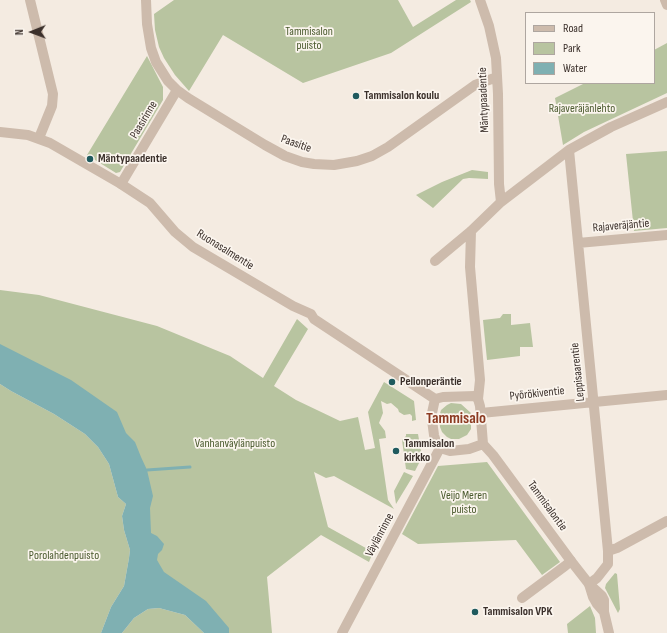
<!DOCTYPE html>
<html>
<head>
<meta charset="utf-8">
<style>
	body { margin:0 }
	#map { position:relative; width:667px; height:633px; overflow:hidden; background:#f4ebe1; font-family:"Sofia Sans Condensed",sans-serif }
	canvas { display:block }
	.legend { position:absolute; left:525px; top:12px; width:130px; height:72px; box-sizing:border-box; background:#fbf5ee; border:1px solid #aea6a0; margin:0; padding:5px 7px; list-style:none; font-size:12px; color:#3b302b }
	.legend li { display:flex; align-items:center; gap:8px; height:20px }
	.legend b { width:20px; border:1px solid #aea6a0 }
	.north { position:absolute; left:12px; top:12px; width:40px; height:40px; -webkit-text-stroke:3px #fbf5ee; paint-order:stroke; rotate:269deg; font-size:11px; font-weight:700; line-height:16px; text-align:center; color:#3b302b }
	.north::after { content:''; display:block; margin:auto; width:14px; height:18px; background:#3b302b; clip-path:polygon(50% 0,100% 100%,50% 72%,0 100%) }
</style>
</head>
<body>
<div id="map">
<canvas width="667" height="633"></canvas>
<ul class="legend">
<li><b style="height:5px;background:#cdbbac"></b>Road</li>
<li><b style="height:11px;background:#b8c4a0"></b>Park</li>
<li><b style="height:11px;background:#7fb0b2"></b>Water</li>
</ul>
<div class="north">N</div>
</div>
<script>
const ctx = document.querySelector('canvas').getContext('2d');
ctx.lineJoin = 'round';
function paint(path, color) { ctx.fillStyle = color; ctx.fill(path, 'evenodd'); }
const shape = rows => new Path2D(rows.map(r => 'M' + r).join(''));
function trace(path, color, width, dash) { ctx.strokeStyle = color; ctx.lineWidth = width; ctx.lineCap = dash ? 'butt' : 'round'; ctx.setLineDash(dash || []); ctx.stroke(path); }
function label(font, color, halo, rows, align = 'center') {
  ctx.font = font + ' "Sofia Sans Condensed",sans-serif'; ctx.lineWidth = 3.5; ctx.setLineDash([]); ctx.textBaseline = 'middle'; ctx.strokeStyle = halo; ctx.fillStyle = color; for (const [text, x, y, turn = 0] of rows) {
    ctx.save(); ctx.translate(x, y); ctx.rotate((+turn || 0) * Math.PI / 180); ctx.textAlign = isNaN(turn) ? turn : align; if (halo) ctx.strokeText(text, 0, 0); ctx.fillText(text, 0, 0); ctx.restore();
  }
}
const green = shape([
	[174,0,398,0,413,27,456,0,470,0,471,2,391,53,303,83,223,35,189,91,175,75,164,58,159,47,155,30,154,14],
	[667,43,667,93,584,132,563,145,555,98,585,83,654,83,654,50],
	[147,56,163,87,163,100,120,172,116,173,87,155],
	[667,151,667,228,634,231,626,154],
	[472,170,488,172,488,179,469,178,463,179,433,208,416,195,442,182],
	[0,290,39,295,157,326,230,356,263,378,297,319,308,329,274,386,296,400,340,421,358,417,365,450,375,448,368,412,384,382,414,401,416,420,412,421,412,416,410,414,404,415,399,412,398,409,391,403,387,404,381,401,383,413,379,423,385,431,386,438,379,439,388,500,394,509,334,476,326,478,314,472,328,527,373,552,369,562,321,535,267,577,272,633,228,633,173,588,149,549,141,483,0,358],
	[503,314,511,314,511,325,530,323,533,347,520,347,520,356,487,360,483,320,500,318],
	[0,384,11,391,54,414,85,434,98,447,109,464,118,497,126,504,122,516,124,530,130,550,129,558,124,586,111,607,101,633,0,633],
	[451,403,461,404,471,413,471,429,467,435,459,439,451,439,447,437,442,432,440,427,439,417,441,410,447,405],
	[406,434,418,434,422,457,415,471,406,469,402,440,406,436],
	[487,462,560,562,542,575,516,540,418,544,402,534,438,466],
	[404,472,413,476,396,504,394,491],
	[615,573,617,574,620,609,618,613,605,588,606,584],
	[590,606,595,618,596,633,568,633,567,624],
	[159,608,185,615,204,633,122,633,134,618,148,609]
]);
const water = shape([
	[0,344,71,380,117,412,126,433,135,442,141,457,147,470,153,496,150,508,151,533,157,536,164,544,162,550,158,554,157,560,164,572,206,601,229,628,229,633,204,633,185,615,159,608,148,609,134,618,122,633,101,633,111,607,124,586,129,558,130,550,124,530,122,516,126,504,118,497,109,464,98,447,85,434,54,414,11,391,0,384]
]);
const stream = shape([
	[147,470,190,467]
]);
const minor = shape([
	[30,0,53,94,52,106,39,138],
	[146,0,147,24,151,48,156,62,168,81,177,90,188,98,265,145,285,156,302,162,314,164,334,165,357,161,372,156,388,147,475,85,497,77],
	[480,0,489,26,496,58,498,94,499,184,501,202],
	[665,0,667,5],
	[569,150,608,551,608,564,597,578,589,584],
	[121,184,177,90],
	[471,231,470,267,480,380,478,399],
	[578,243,667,235],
	[435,261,471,231,501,202,569,150,611,127,667,102],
	[481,413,667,395],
	[608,551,617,548,667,521],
	[522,598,565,566,571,561],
	[342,633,440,448]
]);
const tertiary = shape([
	[0,132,28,135,50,143,121,184,150,203,175,232,193,247,293,306,311,314,314,319,435,399],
	[435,399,432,413,432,420,434,435,436,442,440,448,450,451,469,449,483,444],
	[435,399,443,397,475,396,478,399,480,406,483,444],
	[483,444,493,455,571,561,589,584,602,596,604,600,604,612,609,633],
	[589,584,593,597,597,604,604,612]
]);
const markers = [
	[356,96,4,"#1f5a5e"],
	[90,159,4,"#1f5a5e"],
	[392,382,4,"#1f5a5e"],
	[396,451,4,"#1f5a5e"],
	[475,612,4,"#1f5a5e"]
];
const parkNames = [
	["Tammisalon",309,32],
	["puisto",309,46],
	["Rajaveräjänlehto",582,109],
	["Vanhanväylänpuisto",235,444],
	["Veijo Meren",464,496],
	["puisto",464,510],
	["Porolahdenpuisto",64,556]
];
const poiNames = [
	["Tammisalon koulu",364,96],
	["Mäntypaadentie",98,159],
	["Pellonperäntie",400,382],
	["Tammisalon",404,444],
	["kirkko",404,458],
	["Tammisalon VPK",483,612]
];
const streetNames = [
	["Mäntypaadentie",484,100,-92],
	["Paasirinne",144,120,-59],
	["Paasitie",296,144,20],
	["Rajaveräjäntie",621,226,-5],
	["Ruonasalmentie",225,250,32],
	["Leppisaarentie",578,372,-96],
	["Pyörökiventie",537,394,-6],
	["Tammisalontie",547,506,54],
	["Väylänrinne",380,535,-62]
];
const districtNames = [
	["Tammisalo",456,419]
];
paint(green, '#b8c4a0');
paint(water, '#7fb0b2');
trace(stream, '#7fb0b2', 3);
trace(minor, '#cdbbac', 10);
trace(tertiary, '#cdbbac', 10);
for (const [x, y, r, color] of markers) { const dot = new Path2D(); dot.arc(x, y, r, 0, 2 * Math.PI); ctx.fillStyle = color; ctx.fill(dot); trace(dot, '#fbf5ee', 1.5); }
label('12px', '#4a5a2e', '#fbf5ee', parkNames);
label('bold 12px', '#3b302b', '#fbf5ee', poiNames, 'left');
label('12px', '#3b302b', '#fbf5ee', streetNames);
label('bold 16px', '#8c3b22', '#fbf5ee', districtNames);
</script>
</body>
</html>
